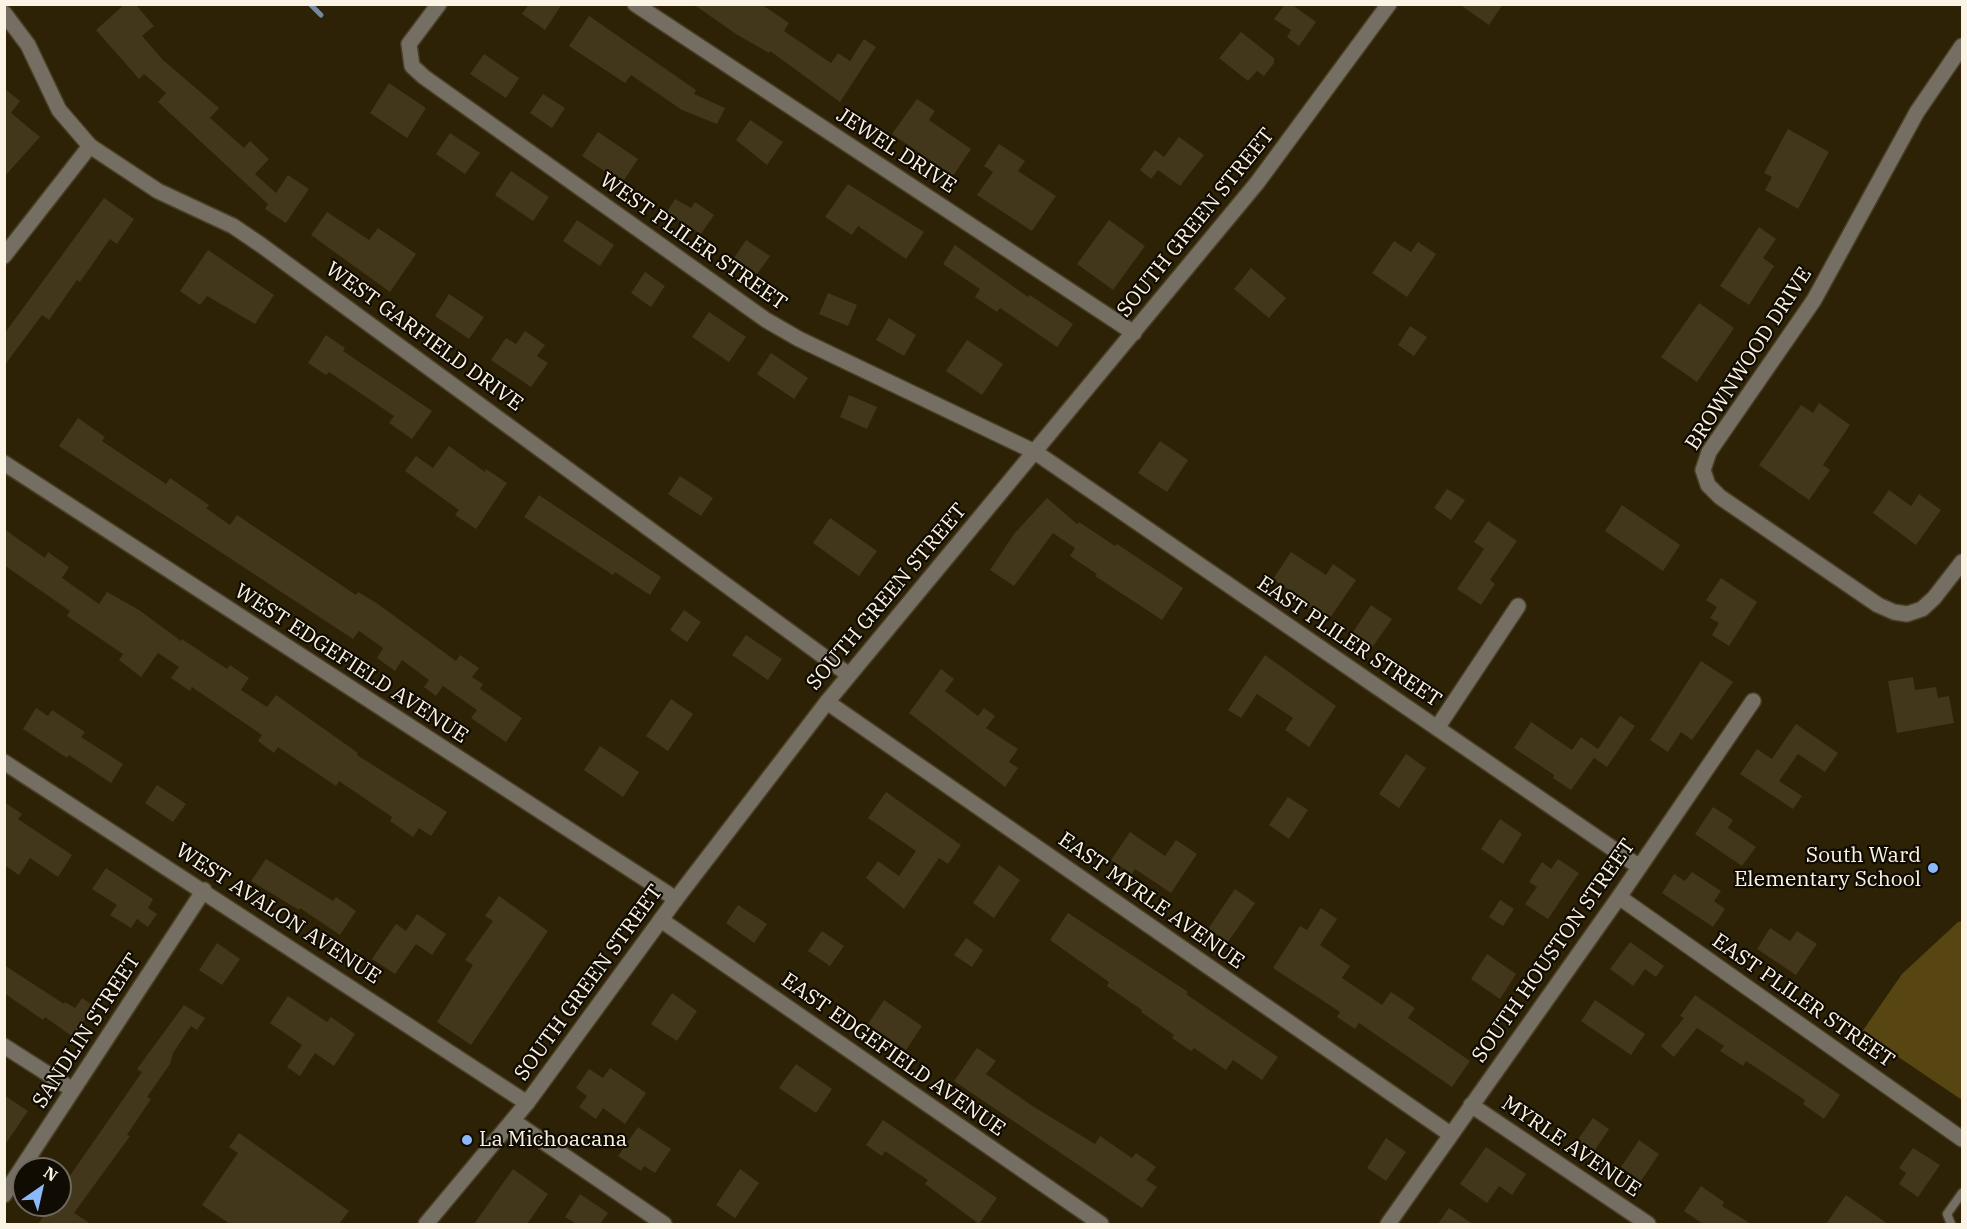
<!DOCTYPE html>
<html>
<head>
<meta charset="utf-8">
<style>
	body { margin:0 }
	#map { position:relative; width:1967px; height:1229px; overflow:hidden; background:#2d2206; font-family:"IBM Plex Serif",serif }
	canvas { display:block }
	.frame { position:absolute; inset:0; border:6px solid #fbf4e4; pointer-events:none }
	.north { position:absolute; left:12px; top:1157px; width:60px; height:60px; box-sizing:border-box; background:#110c03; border:2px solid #6f695d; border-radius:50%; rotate:34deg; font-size:16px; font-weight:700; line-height:24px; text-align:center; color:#fbf4e4 }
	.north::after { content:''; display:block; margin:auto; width:21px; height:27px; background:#8cb9fc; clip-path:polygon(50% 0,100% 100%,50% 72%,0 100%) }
</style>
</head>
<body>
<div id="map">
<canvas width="1967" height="1229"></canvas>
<div class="frame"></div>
<div class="north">N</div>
</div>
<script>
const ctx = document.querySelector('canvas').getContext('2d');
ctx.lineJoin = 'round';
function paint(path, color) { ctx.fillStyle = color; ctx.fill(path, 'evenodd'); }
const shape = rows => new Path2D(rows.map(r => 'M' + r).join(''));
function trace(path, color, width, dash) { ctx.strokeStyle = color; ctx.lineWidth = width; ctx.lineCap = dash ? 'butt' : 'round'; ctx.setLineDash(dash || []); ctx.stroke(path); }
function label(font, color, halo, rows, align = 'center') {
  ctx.font = font + ' "IBM Plex Serif",serif'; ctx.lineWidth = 4.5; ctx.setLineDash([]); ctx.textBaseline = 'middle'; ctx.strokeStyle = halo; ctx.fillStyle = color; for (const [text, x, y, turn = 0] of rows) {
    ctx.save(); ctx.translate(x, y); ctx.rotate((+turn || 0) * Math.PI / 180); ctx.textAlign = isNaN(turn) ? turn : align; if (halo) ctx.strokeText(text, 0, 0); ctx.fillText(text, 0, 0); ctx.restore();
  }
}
const green = shape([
	[1962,921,1962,1100,1885,1048,1869,1047,1857,1039,1902,974,1958,922]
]);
const stream = shape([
	[310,4,321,15]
]);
const building = shape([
	[125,4,135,4,154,26,142,36,163,60,219,108,210,118,244,148,250,141,269,159,255,174,276,193,288,175,309,189,286,223,265,209,268,204,158,102,166,93,144,74,139,79,96,30],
	[529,4,562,4,545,30,522,14],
	[693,4,761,4,789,23,784,31,831,63,838,53,850,61,864,39,876,47,840,102,770,51,769,53,736,34],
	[1285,4,1291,4,1316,22,1299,46,1287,37,1291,30,1274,19],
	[1459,4,1503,4,1489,25],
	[589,16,696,90,694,94,725,108,717,124,682,110,631,75,625,83,569,46],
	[1241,32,1274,58,1274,63,1264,76,1257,71,1248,81,1219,58],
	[484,54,519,78,506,98,470,74],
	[389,83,426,108,407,138,370,113],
	[4,88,20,101,11,113,40,137,4,177],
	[543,94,565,108,552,128,530,113],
	[917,99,935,111,929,120,971,149,953,176,892,134],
	[750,120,783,142,767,165,736,140],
	[1788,129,1829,152,1798,209,1765,190,1772,177,1764,173],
	[598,132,638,159,622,183,582,156],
	[450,133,480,153,465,174,436,154],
	[1179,137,1204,155,1180,186,1158,170,1151,179,1140,170,1155,150,1164,157],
	[999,144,1025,161,1018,171,1056,196,1032,231,977,195,993,172,984,166],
	[511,171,549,197,533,221,495,195],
	[848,184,924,232,906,259,858,226,852,235,825,217],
	[104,198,134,219,117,244,110,239,80,282,77,280,49,320,42,315,4,366,4,334],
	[675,199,691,208,695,202,714,215,701,234,667,212],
	[327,212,369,240,378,228,416,254,390,292,311,235],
	[577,220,614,245,600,266,563,241],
	[1109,220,1145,246,1113,290,1077,264],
	[1759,227,1776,239,1763,258,1774,266,1749,305,1720,286],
	[746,240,770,256,757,274,734,258],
	[1394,241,1411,252,1418,242,1436,254,1407,297,1372,273],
	[955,245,1028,297,1030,295,1073,324,1057,347,1000,308,997,312,975,297,980,289,943,264],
	[208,250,274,295,255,324,207,296,200,305,180,291],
	[1251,268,1286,298,1269,318,1234,289],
	[645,272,665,286,651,307,631,293],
	[828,293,857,305,848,326,819,314],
	[449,294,484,317,469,339,435,316],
	[1699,303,1734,328,1697,382,1661,357],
	[709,312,746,337,729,362,692,337],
	[889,318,916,335,904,356,876,340],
	[1410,326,1427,337,1414,356,1398,345],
	[525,331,545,345,537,356,548,363,531,387,491,360,506,338,516,344],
	[326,335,345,348,343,351,432,411,412,439,389,423,394,416,329,372,326,375,308,363],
	[967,340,1003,364,982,395,946,371],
	[771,353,808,378,794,399,757,374],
	[849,395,877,407,867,429,840,417],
	[1819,403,1850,425,1823,465,1830,470,1809,500,1759,465,1801,405,1813,413],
	[78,418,105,437,102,441,166,484,170,478,209,505,206,508,230,525,237,515,356,595,358,592,378,604,456,661,460,655,479,668,472,677,483,684,480,689,522,718,506,742,471,718,477,710,443,686,436,696,424,687,429,680,402,660,395,671,377,658,383,648,359,631,353,639,59,446],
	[1160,441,1188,460,1167,492,1138,473],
	[449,446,485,472,486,469,507,483,476,529,455,515,459,510,405,471,416,456,433,468],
	[680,476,713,498,701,516,668,494],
	[1447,489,1465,500,1451,520,1434,508],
	[1889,490,1911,506,1919,494,1941,510,1916,545,1873,513],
	[539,495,661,577,650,595,615,572,613,575,524,517],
	[1047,498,1077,524,1079,522,1115,546,1117,544,1183,588,1162,620,1095,576,1097,574,1070,556,1075,548,1053,533,1014,586,990,570,1014,534],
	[1622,505,1680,545,1663,571,1605,531],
	[830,518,877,551,859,576,813,543],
	[1488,521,1517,541,1490,580,1495,584,1481,605,1457,589,1484,549,1474,542],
	[4,529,45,558,48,552,69,567,62,578,99,604,107,592,139,610,181,641,182,639,227,669,230,665,249,678,241,690,267,707,276,695,358,753,357,755,447,812,431,836,419,828,413,837,390,821,392,817,339,781,336,786,278,747,274,753,258,741,262,735,192,687,190,691,171,678,179,667,158,653,141,677,119,660,123,654,67,616,70,611,4,565],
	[1291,552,1326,575,1333,564,1356,580,1328,621,1305,605,1307,602,1273,579],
	[1721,578,1757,602,1729,646,1712,635,1719,623,1710,618,1717,607,1706,600],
	[1371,605,1392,619,1369,652,1349,638],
	[684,610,701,622,687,642,670,630],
	[746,635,782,659,768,680,732,655],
	[1265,655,1336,706,1309,747,1285,730,1293,718,1257,694,1241,718,1228,710],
	[1701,661,1733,682,1692,740,1681,732,1668,752,1650,740],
	[941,669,954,679,945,691,978,716,984,708,995,716,986,728,1018,749,1009,762,1018,768,1005,787,909,713],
	[1913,677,1915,690,1936,687,1938,698,1949,696,1954,723,1897,733,1888,681],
	[671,699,693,714,668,751,646,736],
	[36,708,48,716,52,710,85,732,81,737,123,764,111,783,69,755,67,758,23,729],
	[1620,716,1635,726,1607,767,1594,758,1571,790,1553,778,1554,775,1514,748,1531,722,1572,750,1581,737,1598,749],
	[1796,724,1838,753,1825,772,1798,754,1779,781,1802,796,1793,809,1740,774,1757,749,1772,759],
	[600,746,639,772,623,797,584,770],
	[1406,754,1426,768,1399,808,1379,794],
	[157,785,186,804,173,822,145,803],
	[886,792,961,845,948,864,939,858,904,909,866,878,878,861,899,876,916,851,868,818],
	[1288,797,1308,810,1289,839,1269,825],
	[4,802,22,814,18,819,72,855,58,877,30,858,19,875,4,865],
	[1713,807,1733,820,1728,828,1756,847,1742,866,1695,834],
	[1500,819,1522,834,1503,864,1481,849],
	[1130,832,1165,856,1176,840,1197,854,1171,893,1135,869,1132,874,1111,860],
	[266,859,333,901,336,897,356,911,340,935,300,908,299,910,251,881],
	[1558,859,1579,873,1548,919,1525,904,1537,887,1529,882,1542,862,1551,869],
	[999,865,1020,880,994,918,973,903],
	[106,868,153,899,148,908,157,914,148,927,137,919,131,928,110,915,117,905,92,889],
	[1692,872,1721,891,1714,901,1725,909,1713,927,1662,893,1674,874,1685,881],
	[1235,889,1255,903,1228,942,1208,929],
	[499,896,548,931,471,1045,437,1022,473,965,465,960,493,921,485,916],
	[1500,900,1514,909,1503,926,1489,917],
	[738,905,767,924,754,943,726,923],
	[1321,908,1337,919,1320,945,1350,966,1342,978,1382,1005,1391,992,1415,1008,1408,1018,1470,1061,1452,1087,1359,1023,1355,1029,1337,1017,1340,1012,1273,968,1300,926,1307,930],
	[1068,913,1188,992,1186,994,1278,1057,1262,1080,1233,1060,1226,1070,1194,1048,1191,1051,1172,1038,1174,1035,1141,1012,1142,1010,1107,986,1109,982,1050,940],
	[417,914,446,934,432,955,416,944,395,974,372,959,396,924,406,931],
	[1770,928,1790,941,1797,931,1817,944,1796,975,1757,949],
	[822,931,844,946,830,966,808,951],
	[966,938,983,950,972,967,954,955],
	[1630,942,1664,966,1656,977,1645,969,1633,986,1610,969],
	[217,943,240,959,222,985,199,970],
	[1487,954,1516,974,1500,999,1471,979],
	[4,965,64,1004,65,1002,75,1008,82,998,94,1006,73,1037,45,1017,43,1020,4,993],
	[672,993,697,1011,677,1041,651,1024],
	[1695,995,1840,1095,1824,1119,1803,1104,1805,1100,1746,1061,1743,1066,1720,1051,1724,1046,1697,1028,1674,1057,1661,1046,1684,1018,1680,1016],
	[288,996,327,1022,331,1017,355,1034,334,1066,315,1053,300,1076,287,1067,302,1045,270,1023],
	[884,1000,922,1026,906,1050,868,1024],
	[1595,1000,1645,1034,1631,1055,1581,1021],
	[184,1005,205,1018,197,1030,191,1026,173,1053,170,1064,147,1097,151,1099,127,1135,130,1136,74,1213,91,1224,38,1224,52,1205,60,1205,60,1190,142,1072,137,1069],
	[977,1048,996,1061,986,1074,1034,1107,1095,1144,1100,1136,1132,1158,1136,1153,1156,1167,1146,1180,1157,1187,1142,1208,954,1081],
	[796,1064,832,1089,816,1113,779,1088],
	[610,1068,646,1093,625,1124,603,1108,596,1119,579,1107,587,1096,576,1088,589,1069,603,1078],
	[4,1095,28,1111,4,1146],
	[1593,1118,1609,1129,1593,1153,1576,1142],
	[883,1120,997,1198,979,1224,925,1184,928,1180,885,1151,882,1156,866,1145],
	[638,1127,671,1149,655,1173,644,1166,641,1171,618,1156],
	[239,1133,349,1211,339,1224,230,1224,202,1205,238,1153,229,1147],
	[1386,1138,1406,1152,1386,1181,1367,1168],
	[1639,1140,1659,1154,1641,1181,1621,1167],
	[1486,1147,1526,1174,1512,1195,1499,1186,1487,1203,1460,1184],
	[1913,1148,1940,1165,1918,1197,1899,1184,1906,1173,1899,1168],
	[513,1169,548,1194,527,1224,474,1224],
	[740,1169,759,1183,735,1218,716,1205],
	[1701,1186,1724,1202,1722,1206,1751,1224,1703,1224,1684,1211],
	[580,1194,608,1213,600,1224,576,1224,565,1217],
	[1846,1195,1888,1224,1826,1224],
	[1449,1208,1473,1224,1438,1224]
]);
const service = shape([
	[1951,1224,1947,1214,1962,1193]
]);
const minor = shape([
	[439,4,409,44,412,66,424,77,766,320,799,339,1035,452,1638,866],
	[635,4,1134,333],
	[1962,46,1917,112,1814,300,1709,452,1703,470,1708,485,1720,497,1878,605,1894,612,1907,614,1922,609,1934,598,1962,562],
	[4,256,90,146],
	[4,463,676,899],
	[827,702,1450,1134],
	[1437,728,1518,606],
	[4,762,527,1103],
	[1619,897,1962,1139],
	[661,920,1101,1224],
	[4,1046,73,1090],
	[1471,1105,1648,1224],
	[513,1121,664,1224],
	[4,1195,204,890],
	[1388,1224,1619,897,1753,701]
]);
const tertiary = shape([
	[4,13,28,45,59,110,90,146,158,191,233,226,261,245,849,675],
	[426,1224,527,1103,676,899,827,702,1257,183,1389,4]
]);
const markers = [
	[1933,868,6,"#8cb9fc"],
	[467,1140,6,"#8cb9fc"]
];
const streetNames = [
	["JEWEL DRIVE",896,151,33],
	["SOUTH GREEN STREET",1196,223,-51],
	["WEST PLILER STREET",693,242,35],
	["WEST GARFIELD DRIVE",424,337,36],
	["BROWNWOOD DRIVE",1749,359,-57],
	["SOUTH GREEN STREET",887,597,-50],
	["EAST PLILER STREET",1349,642,34],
	["WEST EDGEFIELD AVENUE",351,664,33],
	["EAST MYRLE AVENUE",1151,901,35],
	["WEST AVALON AVENUE",278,914,33],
	["SOUTH HOUSTON STREET",1554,951,-55],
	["SOUTH GREEN STREET",589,983,-54],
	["EAST PLILER STREET",1803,1001,35],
	["SANDLIN STREET",87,1031,-57],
	["EAST EDGEFIELD AVENUE",893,1055,35],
	["MYRLE AVENUE",1571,1147,34]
];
const poiNames = [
	["South Ward",1921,856],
	["Elementary School",1921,880],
	["La Michoacana",479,1140,"left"]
];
paint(green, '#574512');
trace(stream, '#7488a2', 5);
paint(building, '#42371a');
trace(service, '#4a3f25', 11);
trace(minor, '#4a3f25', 18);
trace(tertiary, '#4a3f25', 18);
trace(service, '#746f62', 8);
trace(minor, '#746f62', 15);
trace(tertiary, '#746f62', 15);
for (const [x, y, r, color] of markers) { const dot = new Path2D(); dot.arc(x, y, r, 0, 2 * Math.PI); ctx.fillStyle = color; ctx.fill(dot); trace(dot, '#110c03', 2); }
label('21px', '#fbf4e4', '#110c03', streetNames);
label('21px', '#fbf4e4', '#110c03', poiNames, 'right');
</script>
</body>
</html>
